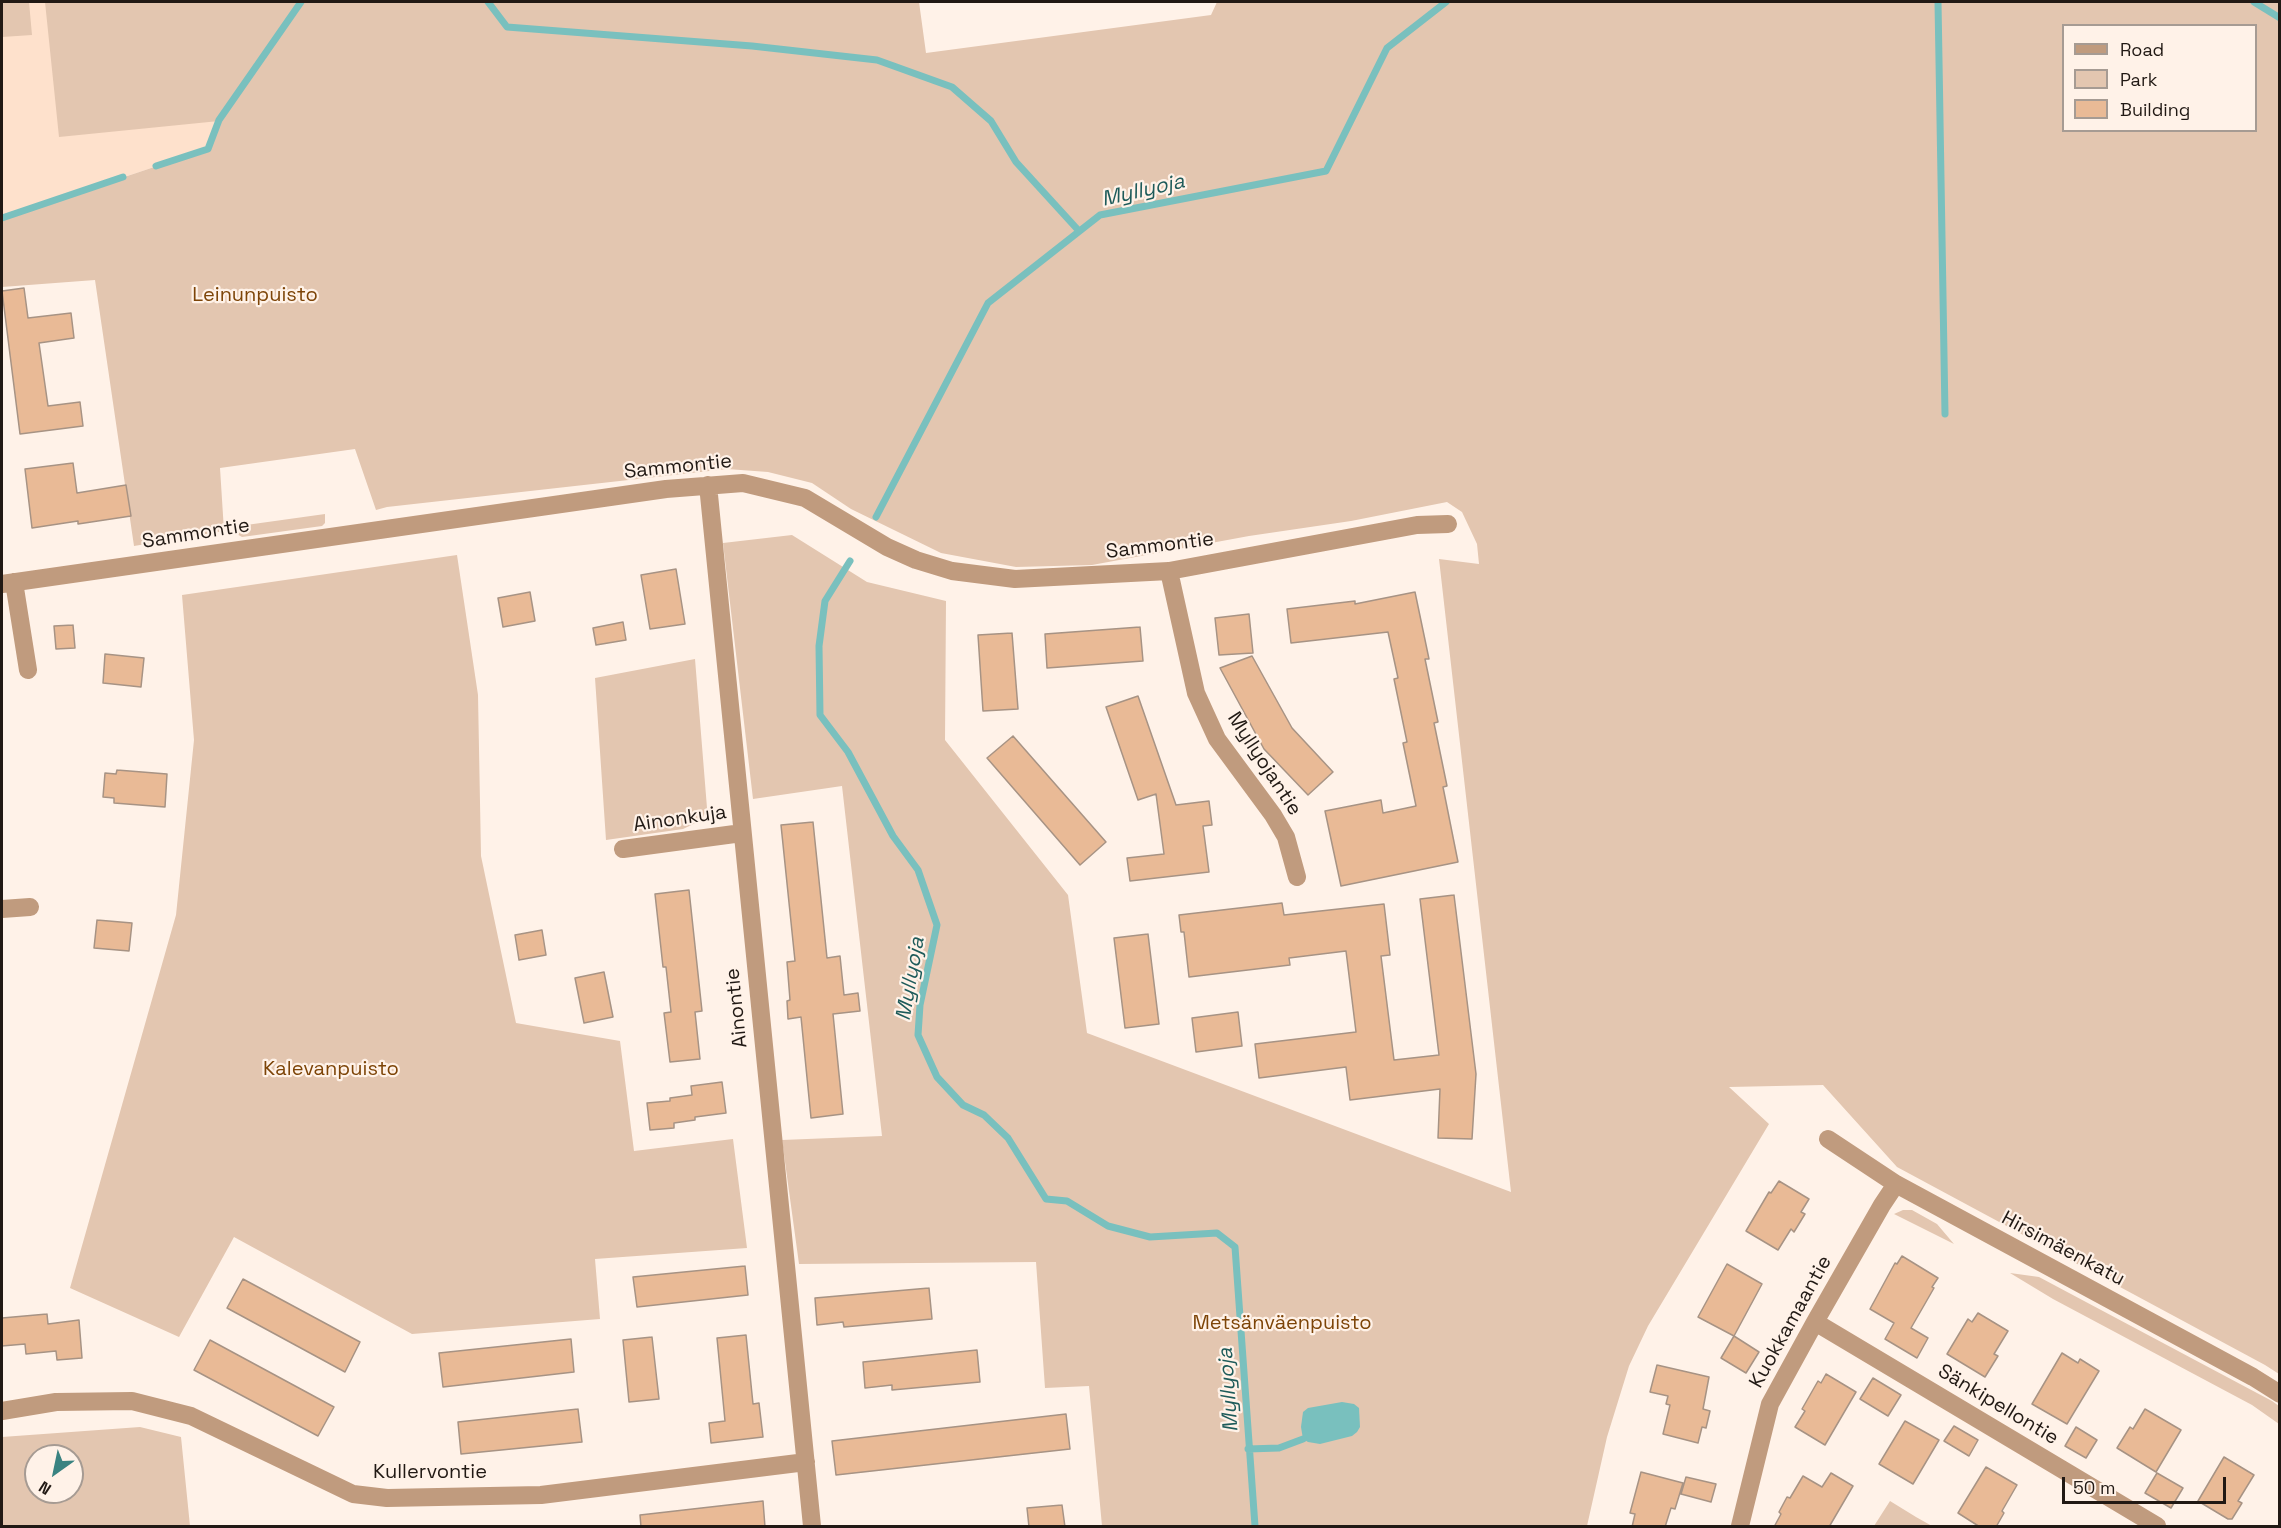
<!DOCTYPE html>
<html>
<head>
<meta charset="utf-8">
<style>
	body { margin:0 }
	#map { position:relative; width:2281px; height:1528px; overflow:hidden; background:#fff2e8; font-family:"Space Grotesk",sans-serif }
	canvas { display:block }
	.frame { position:absolute; inset:0; border:3px solid #211914; pointer-events:none }
	.legend { position:absolute; left:2062px; top:24px; width:195px; height:108px; box-sizing:border-box; background:#fff2e8; border:2px solid #a69b93; margin:0; padding:8px 10px; list-style:none; font-size:18px; color:#211914 }
	.legend li { display:flex; align-items:center; gap:12px; height:30px }
	.legend b { width:30px; border:2px solid #a69b93 }
	.north { position:absolute; left:24px; top:1444px; width:60px; height:60px; box-sizing:border-box; background:#fff2e8; border:2px solid #a69b93; border-radius:50%; rotate:213deg; font-size:16px; font-weight:700; line-height:24px; text-align:center; color:#211914 }
	.north::after { content:''; display:block; margin:auto; width:21px; height:27px; background:#3a8381; clip-path:polygon(50% 0,100% 100%,50% 72%,0 100%) }
	.scale { position:absolute; left:2062px; top:1477px; width:164px; height:27px; box-sizing:border-box; border:3px solid #211914; border-top:0; padding-left:8px; font-size:18px; line-height:21px; white-space:nowrap; color:#211914; -webkit-text-stroke:4px #fff2e8; paint-order:stroke }
</style>
</head>
<body>
<div id="map">
<canvas width="2281" height="1528"></canvas>
<div class="frame"></div>
<ul class="legend">
<li><b style="height:8px;background:#c09b7e"></b>Road</li>
<li><b style="height:16px;background:#e3c6b0"></b>Park</li>
<li><b style="height:16px;background:#e9ba96"></b>Building</li>
</ul>
<div class="north">N</div>
<div class="scale">50 m</div>
</div>
<script>
const ctx = document.querySelector('canvas').getContext('2d');
ctx.lineJoin = 'round';
function paint(path, color) { ctx.fillStyle = color; ctx.fill(path, 'evenodd'); }
const shape = rows => new Path2D(rows.map(r => 'M' + r).join(''));
function trace(path, color, width, dash) { ctx.strokeStyle = color; ctx.lineWidth = width; ctx.lineCap = dash ? 'butt' : 'round'; ctx.setLineDash(dash || []); ctx.stroke(path); }
function label(font, color, halo, rows, align = 'center') {
  ctx.font = font + ' "Space Grotesk",sans-serif'; ctx.lineWidth = 4.5; ctx.setLineDash([]); ctx.textBaseline = 'middle'; ctx.strokeStyle = halo; ctx.fillStyle = color; for (const [text, x, y, turn = 0] of rows) {
    ctx.save(); ctx.translate(x, y); ctx.rotate((+turn || 0) * Math.PI / 180); ctx.textAlign = isNaN(turn) ? turn : align; if (halo) ctx.strokeText(text, 0, 0); ctx.fillText(text, 0, 0); ctx.restore();
  }
}
const built = shape([
	[2,2,207,2,219,120,208,149,2,218]
]);
const green = shape([
	[2,2,29,2,32,35,2,37],
	[45,2,919,2,926,53,1211,15,1217,2,2279,2,2279,1374,2265,1365,1897,1167,1823,1085,1729,1087,1769,1124,1648,1326,1629,1366,1607,1437,1587,1526,1102,1526,1089,1386,1045,1388,1036,1262,799,1264,782,1140,882,1136,842,786,753,799,723,543,792,535,867,582,946,601,945,740,1068,895,1087,1033,1511,1192,1439,559,1479,564,1477,544,1462,512,1447,502,1351,521,1249,536,1092,565,1016,567,941,553,851,509,812,483,768,472,727,469,387,507,376,510,355,449,220,468,224,531,134,546,95,280,2,287,2,218,208,149,219,121,59,137],
	[2064,26,2256,26,2256,130,2064,130],
	[325,514,325,523,322,526,242,537,235,533,235,528,239,526],
	[457,555,478,695,481,856,516,1023,620,1041,634,1151,733,1139,747,1248,595,1259,600,1319,412,1334,234,1237,179,1337,70,1288,176,915,194,740,182,595],
	[695,659,707,808,702,820,683,829,606,840,595,678],
	[1903,1210,1912,1210,1937,1224,1954,1244,1894,1214],
	[2010,1273,2039,1277,2272,1401,2279,1406,2279,1424,2252,1405,2053,1299],
	[140,1427,181,1437,190,1526,2,1526,2,1437],
	[36,1456,72,1456,72,1492,36,1492],
	[1890,1501,1916,1517,1932,1526,1874,1526]
]);
const water = shape([
	[1342,1402,1354,1404,1359,1408,1360,1427,1357,1432,1352,1436,1320,1444,1308,1442,1303,1439,1301,1427,1303,1412,1308,1408]
]);
const stream = shape([
	[488,2,507,27,752,46,877,60,952,87,991,121,1016,162,1079,231],
	[1938,2,1945,414],
	[2254,2,2280,18],
	[156,166,208,149,219,120,301,2],
	[2,218,123,177],
	[876,517,988,303,1100,215,1326,171,1387,48,1446,2],
	[850,561,825,601,819,646,820,715,848,752,893,836,918,870,937,925,920,1005,918,1035,937,1077,963,1105,984,1115,1008,1138,1046,1199,1067,1201,1108,1226,1150,1237,1217,1233,1235,1247,1255,1526],
	[1248,1449,1279,1448,1303,1439]
]);
const building = shape([
	[24,288,28,318,71,313,74,338,39,343,48,406,80,402,83,426,20,434,2,291,24,288],
	[73,463,77,493,126,485,131,516,78,524,78,521,32,528,25,469,73,463],
	[676,569,685,624,650,629,641,575,676,569],
	[530,592,535,621,503,627,498,598,530,592],
	[1415,592,1429,659,1425,659,1438,722,1434,723,1447,786,1443,787,1458,862,1341,886,1325,811,1381,800,1383,813,1416,806,1403,743,1407,742,1394,679,1398,678,1388,632,1291,643,1287,609,1355,601,1355,604,1415,592],
	[1249,614,1253,653,1219,655,1215,618,1249,614],
	[623,622,626,640,596,645,593,628,623,622],
	[73,625,75,648,56,649,54,626,73,625],
	[1140,627,1143,661,1047,668,1045,634,1140,627],
	[1012,633,1018,709,983,711,978,635,1012,633],
	[105,654,144,658,141,687,103,683,105,654],
	[1252,656,1292,728,1333,772,1308,795,1264,749,1220,668,1252,656],
	[1138,696,1176,805,1209,801,1212,825,1203,826,1209,872,1130,881,1127,858,1164,854,1156,794,1138,800,1106,707,1138,696],
	[1013,736,1106,842,1080,865,987,758,1013,736],
	[117,770,167,774,165,807,114,803,114,798,103,797,105,773,116,774,117,770],
	[813,822,827,958,840,956,844,995,858,993,860,1011,833,1014,843,1114,811,1118,801,1017,788,1019,787,1001,790,1000,787,962,795,961,781,825,813,822],
	[689,890,702,1011,695,1012,700,1059,670,1062,664,1013,671,1012,666,967,663,967,655,894,689,890],
	[1454,895,1476,1074,1472,1139,1438,1138,1440,1089,1350,1100,1346,1067,1259,1078,1255,1044,1356,1032,1346,951,1289,958,1290,965,1189,977,1184,932,1181,932,1179,915,1282,903,1284,915,1384,904,1390,955,1381,956,1394,1060,1439,1055,1420,899,1454,895],
	[97,920,132,923,129,951,94,948,97,920],
	[542,930,546,955,519,960,515,935,542,930],
	[1148,934,1159,1024,1125,1028,1114,938,1148,934],
	[604,972,613,1017,584,1023,575,978,604,972],
	[1238,1012,1242,1046,1196,1052,1192,1018,1238,1012],
	[722,1082,726,1113,695,1117,695,1120,674,1123,674,1128,650,1130,647,1103,670,1101,670,1098,692,1095,691,1086,722,1082],
	[1779,1181,1809,1199,1801,1212,1805,1214,1794,1232,1791,1229,1778,1250,1746,1231,1769,1192,1771,1193,1779,1181],
	[1902,1256,1938,1278,1932,1287,1934,1288,1911,1328,1928,1338,1917,1358,1885,1339,1894,1323,1870,1309,1895,1263,1897,1264,1902,1256],
	[1727,1264,1762,1284,1734,1336,1698,1317,1727,1264],
	[745,1266,748,1295,637,1307,633,1277,745,1266],
	[243,1279,360,1342,345,1372,227,1308,243,1279],
	[929,1288,932,1319,844,1327,843,1322,817,1325,815,1298,929,1288],
	[1978,1313,2008,1331,1994,1354,1998,1356,1985,1377,1947,1354,1968,1319,1972,1322,1978,1313],
	[47,1314,48,1324,79,1320,82,1358,57,1360,56,1351,26,1354,25,1344,2,1346,2,1318,47,1314],
	[746,1335,753,1404,759,1403,763,1437,711,1443,709,1423,725,1421,717,1338,746,1335],
	[1734,1336,1759,1352,1746,1373,1721,1358,1734,1336],
	[652,1337,659,1399,629,1402,623,1340,652,1337],
	[571,1339,574,1372,443,1387,439,1353,571,1339],
	[210,1340,334,1407,318,1436,194,1370,210,1340],
	[977,1350,980,1382,892,1390,892,1385,865,1388,863,1362,977,1350],
	[2062,1353,2078,1363,2080,1359,2099,1371,2067,1424,2032,1404,2062,1353],
	[1657,1365,1709,1377,1703,1409,1710,1411,1706,1428,1702,1427,1698,1443,1663,1434,1670,1405,1666,1404,1668,1396,1650,1392,1657,1365],
	[1826,1374,1856,1392,1825,1445,1795,1427,1805,1411,1802,1409,1818,1381,1821,1383,1826,1374],
	[1873,1378,1901,1395,1888,1416,1860,1399,1873,1378],
	[578,1409,582,1442,461,1454,458,1422,578,1409],
	[2145,1409,2181,1430,2156,1472,2117,1448,2130,1427,2133,1429,2145,1409],
	[1066,1414,1070,1449,836,1475,832,1441,1066,1414],
	[1905,1421,1939,1440,1913,1484,1879,1464,1905,1421],
	[1954,1426,1978,1440,1969,1456,1944,1441,1954,1426],
	[2076,1427,2097,1440,2086,1458,2065,1446,2076,1427],
	[2224,1457,2254,1475,2238,1501,2242,1503,2232,1519,2228,1519,2198,1501,2224,1457],
	[1986,1467,2017,1485,2002,1511,2004,1513,1996,1527,1980,1527,1958,1513,1986,1467],
	[1641,1472,1683,1483,1675,1509,1671,1508,1665,1527,1632,1527,1635,1514,1630,1513,1641,1472],
	[1831,1473,1853,1486,1829,1527,1774,1527,1781,1514,1779,1512,1787,1497,1790,1498,1803,1476,1822,1487,1831,1473],
	[2157,1473,2183,1488,2171,1508,2145,1493,2157,1473],
	[1686,1477,1716,1484,1711,1502,1681,1494,1686,1477],
	[763,1501,765,1527,641,1527,640,1515,763,1501],
	[1062,1505,1065,1527,1029,1527,1027,1508,1062,1505]
]);
const street = shape([
	[708,485,812,1526],
	[1169,571,1196,693,1217,739,1273,815,1286,837,1297,877],
	[14,582,28,670],
	[2,584,666,489,743,483,805,498,887,547,916,560,952,571,1015,579,1169,571,1417,525,1448,524],
	[623,849,742,833],
	[2,909,30,907],
	[1828,1139,1896,1184,2253,1377,2280,1394],
	[1815,1322,2157,1526],
	[2,1411,56,1402,132,1401,191,1416,353,1494,387,1498,541,1495,806,1462],
	[1740,1526,1770,1404,1815,1322,1882,1205,1896,1184]
]);
const parkNames = [
	["Leinunpuisto",255,296],
	["Kalevanpuisto",331,1070],
	["Metsänväenpuisto",1282,1324]
];
const streetNames = [
	["Sammontie",678,467,-6],
	["Sammontie",196,534,-9],
	["Sammontie",1160,546,-7],
	["Myllyojantie",1264,764,57],
	["Ainonkuja",680,819,-8],
	["Ainontie",737,1008,-96],
	["Hirsimäenkatu",2063,1249,28],
	["Kuokkamaantie",1791,1322,-61],
	["Sänkipellontie",1998,1405,31],
	["Kullervontie",430,1473]
];
const waterNames = [
	["Myllyoja",1143,191,-13],
	["Myllyoja",911,979,-80],
	["Myllyoja",1229,1390,-94]
];
paint(built, '#fee1cc');
paint(green, '#e3c6b0');
paint(water, '#79c0be');
trace(stream, '#79c0be', 7);
paint(building, '#e9ba96');
trace(building, '#a79384', 1.5);
trace(street, '#c09b7e', 18);
label('20px', '#7d4407', '#fff2e8', parkNames);
label('20px', '#211914', '#fff2e8', streetNames);
label('italic 21px', '#1e5b5a', '#fff2e8', waterNames);
</script>
</body>
</html>
